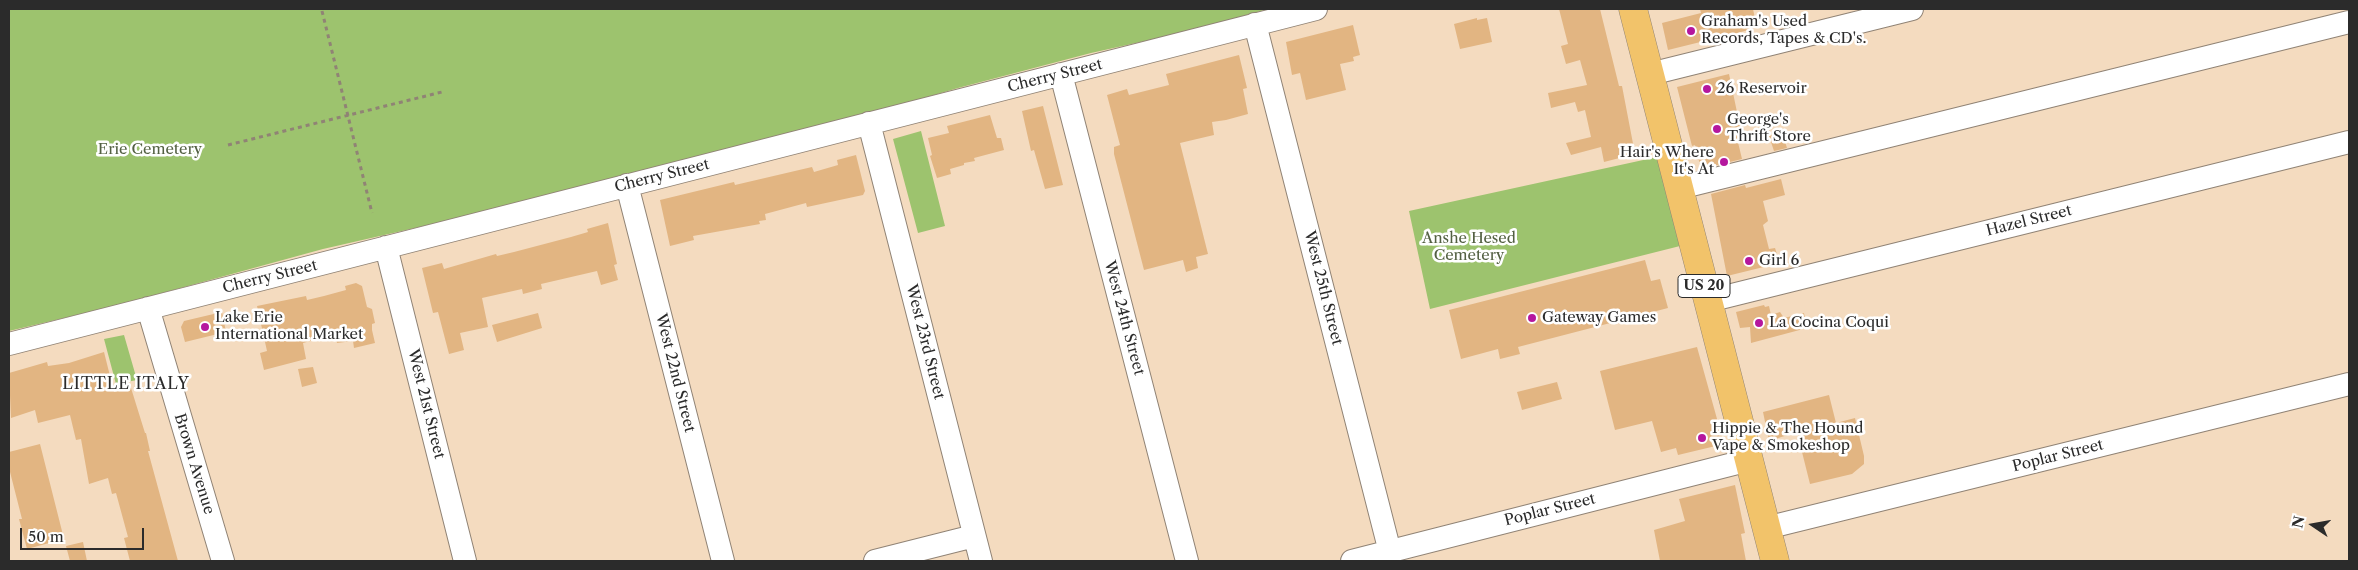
<!DOCTYPE html>
<html>
<head>
<meta charset="utf-8">
<style>
	body { margin:0 }
	#map { position:relative; width:2358px; height:570px; overflow:hidden; background:#f4dbbf; font-family:"Libre Caslon Text",serif }
	canvas { display:block }
	.frame { position:absolute; inset:0; border:10px solid #2b2b2b; pointer-events:none }
	.north { position:absolute; left:2288px; top:500px; width:50px; height:50px; -webkit-text-stroke:4px #fff; paint-order:stroke; rotate:282deg; font-size:14px; font-weight:700; line-height:20px; text-align:center; color:#2b2b2b }
	.north::after { content:''; display:block; margin:auto; width:18px; height:22px; background:#2b2b2b; clip-path:polygon(50% 0,100% 100%,50% 72%,0 100%) }
	.scale { position:absolute; left:20px; top:528px; width:124px; height:22px; box-sizing:border-box; border:2px solid #2b2b2b; border-top:0; padding-left:6px; font-size:15px; line-height:18px; white-space:nowrap; color:#2b2b2b; -webkit-text-stroke:4px #fff; paint-order:stroke }
</style>
</head>
<body>
<div id="map">
<canvas width="2358" height="570"></canvas>
<div class="frame"></div>
<div class="north">N</div>
<div class="scale">50 m</div>
</div>
<script>
const ctx = document.querySelector('canvas').getContext('2d');
ctx.lineJoin = 'round';
function paint(path, color) { ctx.fillStyle = color; ctx.fill(path, 'evenodd'); }
const shape = rows => new Path2D(rows.map(r => 'M' + r).join(''));
function trace(path, color, width, dash) { ctx.strokeStyle = color; ctx.lineWidth = width; ctx.lineCap = dash ? 'butt' : 'round'; ctx.setLineDash(dash || []); ctx.stroke(path); }
function label(font, color, halo, rows, align = 'center') {
  ctx.font = font + ' "Libre Caslon Text",serif'; ctx.lineWidth = 5; ctx.setLineDash([]); ctx.textBaseline = 'middle'; ctx.strokeStyle = halo; ctx.fillStyle = color; for (const [text, x, y, turn = 0] of rows) {
    ctx.save(); ctx.translate(x, y); ctx.rotate((+turn || 0) * Math.PI / 180); ctx.textAlign = isNaN(turn) ? turn : align; if (halo) ctx.strokeText(text, 0, 0); ctx.fillText(text, 0, 0); ctx.restore();
  }
}
const green = shape([
	[9,9,1268,9,1190,31,1091,53,958,88,897,106,485,212,323,249,115,306,9,331],
	[921,131,945,226,918,233,893,139],
	[1657,157,1680,246,1430,309,1409,211],
	[124,335,137,380,116,384,104,339]
]);
const building = shape([
	[1559,9,1600,9,1619,86,1622,86,1635,154,1604,162,1601,147,1571,155,1566,143,1591,137,1585,110,1578,112,1575,102,1551,108,1548,93,1587,85,1580,60,1566,64,1561,46,1568,44],
	[1700,9,1753,9,1757,28,1668,50,1662,23,1701,13],
	[1477,18,1477,20,1487,18,1492,42,1460,49,1454,24],
	[1353,25,1360,55,1353,57,1354,61,1340,64,1346,90,1306,100,1300,73,1292,75,1286,42],
	[1239,55,1247,88,1243,89,1248,114,1226,120,1212,122,1214,135,1180,143,1208,254,1196,257,1198,268,1186,272,1183,260,1144,270,1114,154,1114,147,1120,145,1107,95,1127,89,1129,95,1169,85,1166,74],
	[1729,74,1737,112,1739,112,1744,132,1736,134,1742,159,1701,169,1695,145,1692,146,1677,87],
	[1043,106,1063,185,1045,189,1034,150,1031,151,1022,111],
	[990,115,997,138,1001,138,1004,150,974,158,975,161,964,163,964,165,950,169,951,174,937,178,930,156,932,155,928,138,949,133,947,126],
	[1782,132,1787,148,1774,151,1769,136],
	[856,155,865,191,863,195,807,207,806,203,765,214,766,220,759,221,760,224,693,236,694,240,670,246,660,200,734,182,735,185,812,167,814,172,838,165,837,160],
	[1781,179,1785,195,1763,201,1768,221,1763,225,1769,249,1775,248,1780,263,1727,276,1711,194,1745,185,1746,188],
	[608,223,617,264,614,265,618,280,601,285,597,271,541,284,542,289,523,294,522,289,482,298,488,327,460,333,464,350,449,354,438,312,433,313,422,268,442,263,444,269,496,254,497,256,514,252,571,237,588,232,587,229],
	[1645,260,1651,281,1660,279,1668,308,1518,347,1520,354,1500,359,1498,349,1461,359,1449,310],
	[356,283,362,286,367,307,372,309,375,323,372,324,372,330,375,343,354,348,353,341,337,343,335,334,303,343,306,359,264,370,260,353,267,351,257,306,306,296,307,300,324,296,346,290,345,286],
	[1764,305,1765,307,1769,306,1771,315,1780,312,1784,318,1804,313,1807,328,1751,343,1750,327,1740,328,1736,312],
	[222,312,226,332,185,342,181,327,184,321],
	[538,313,542,328,497,342,492,325],
	[1697,347,1724,444,1678,455,1676,448,1661,452,1652,421,1615,430,1600,371],
	[104,352,114,392,131,388,145,433,146,433,150,451,148,451,178,561,130,561,124,538,128,537,116,493,112,494,108,478,89,484,81,439,76,440,70,415,38,423,35,410,11,418,9,373,47,362,48,366,69,363],
	[313,367,317,383,302,387,298,369],
	[1557,382,1562,399,1522,410,1517,392],
	[1829,395,1836,423,1855,418,1864,456,1864,464,1852,474,1810,484,1797,432,1769,441,1763,412],
	[40,444,64,539,27,549,19,519,22,519,9,468,9,452],
	[1735,485,1745,533,1741,534,1746,561,1660,561,1654,530,1685,521,1679,499],
	[83,542,87,561,70,561,66,546]
]);
const path = shape([
	[322,11,372,213],
	[228,145,442,92]
]);
const minor = shape([
	[1255,24,1390,552],
	[1061,74,1187,561],
	[1650,74,1912,9],
	[869,123,981,561],
	[627,185,723,561],
	[1679,188,2349,22],
	[386,247,465,561],
	[1708,301,2349,142],
	[148,308,223,561],
	[9,344,1316,9],
	[1766,528,2349,384],
	[875,561,974,536],
	[1352,561,1749,460]
]);
const major = shape([
	[1633,9,1775,561]
]);
const markers = [
	[1691,31,5,"#b5179e"],
	[1707,89,5,"#b5179e"],
	[1717,129,5,"#b5179e"],
	[1724,162,5,"#b5179e"],
	[1749,261,5,"#b5179e"],
	[1532,318,5,"#b5179e"],
	[1759,323,5,"#b5179e"],
	[205,327,5,"#b5179e"],
	[1702,438,5,"#b5179e"]
];
const shields = [
	[1704,286,52]
];
const shieldNames = [
	["US 20",1704,286]
];
const poiNames = [
	["Graham's Used",1701,22],
	["Records, Tapes & CD's.",1701,39],
	["26 Reservoir",1717,89],
	["George's",1727,120],
	["Thrift Store",1727,137],
	["Hair's Where",1714,153,"right"],
	["It's At",1714,170,"right"],
	["Girl 6",1759,261],
	["Lake Erie",215,318],
	["International Market",215,335],
	["Gateway Games",1542,318],
	["La Cocina Coqui",1769,323],
	["Hippie & The Hound",1712,429],
	["Vape & Smokeshop",1712,446]
];
const streetNames = [
	["Cherry Street",1055,76,-14],
	["Cherry Street",662,176,-14],
	["Hazel Street",2029,221,-14],
	["Cherry Street",270,277,-14],
	["West 25th Street",1323,288,76],
	["West 24th Street",1124,318,75],
	["West 23rd Street",925,342,76],
	["West 22nd Street",675,373,76],
	["West 21st Street",426,404,76],
	["Poplar Street",2058,456,-14],
	["Brown Avenue",194,464,73],
	["Poplar Street",1550,510,-14]
];
const parkNames = [
	["Erie Cemetery",150,150],
	["Anshe Hesed",1469,239],
	["Cemetery",1469,256]
];
const neighbourhoodNames = [
	["LITTLE ITALY",126,384]
];
paint(green, '#9dc36e');
paint(building, '#e2b582');
trace(minor, '#908375', 24);
trace(major, '#908375', 29);
trace(path, '#908375', 3, [4, 4]);
trace(minor, '#fff', 22);
trace(major, '#f2c36a', 28);
for (const [x, y, r, color] of markers) { const dot = new Path2D(); dot.arc(x, y, r, 0, 2 * Math.PI); ctx.fillStyle = color; ctx.fill(dot); trace(dot, '#fff', 2); }
for (const [x, y, w] of shields) { const box = new Path2D(); box.roundRect(x - w / 2, y - 11.5, w, 23, 4); ctx.fillStyle = '#fff'; ctx.fill(box); trace(box, '#2b2b2b', 1); }
label('bold 14px', '#2b2b2b', null, shieldNames);
label('15px', '#2b2b2b', '#fff', poiNames, 'left');
label('15px', '#2b2b2b', '#fff', streetNames);
label('15px', '#536042', '#fff', parkNames);
ctx.letterSpacing = '1px';
label('16px', '#2b2b2b', '#fff', neighbourhoodNames);
ctx.letterSpacing = '0px';
</script>
</body>
</html>
